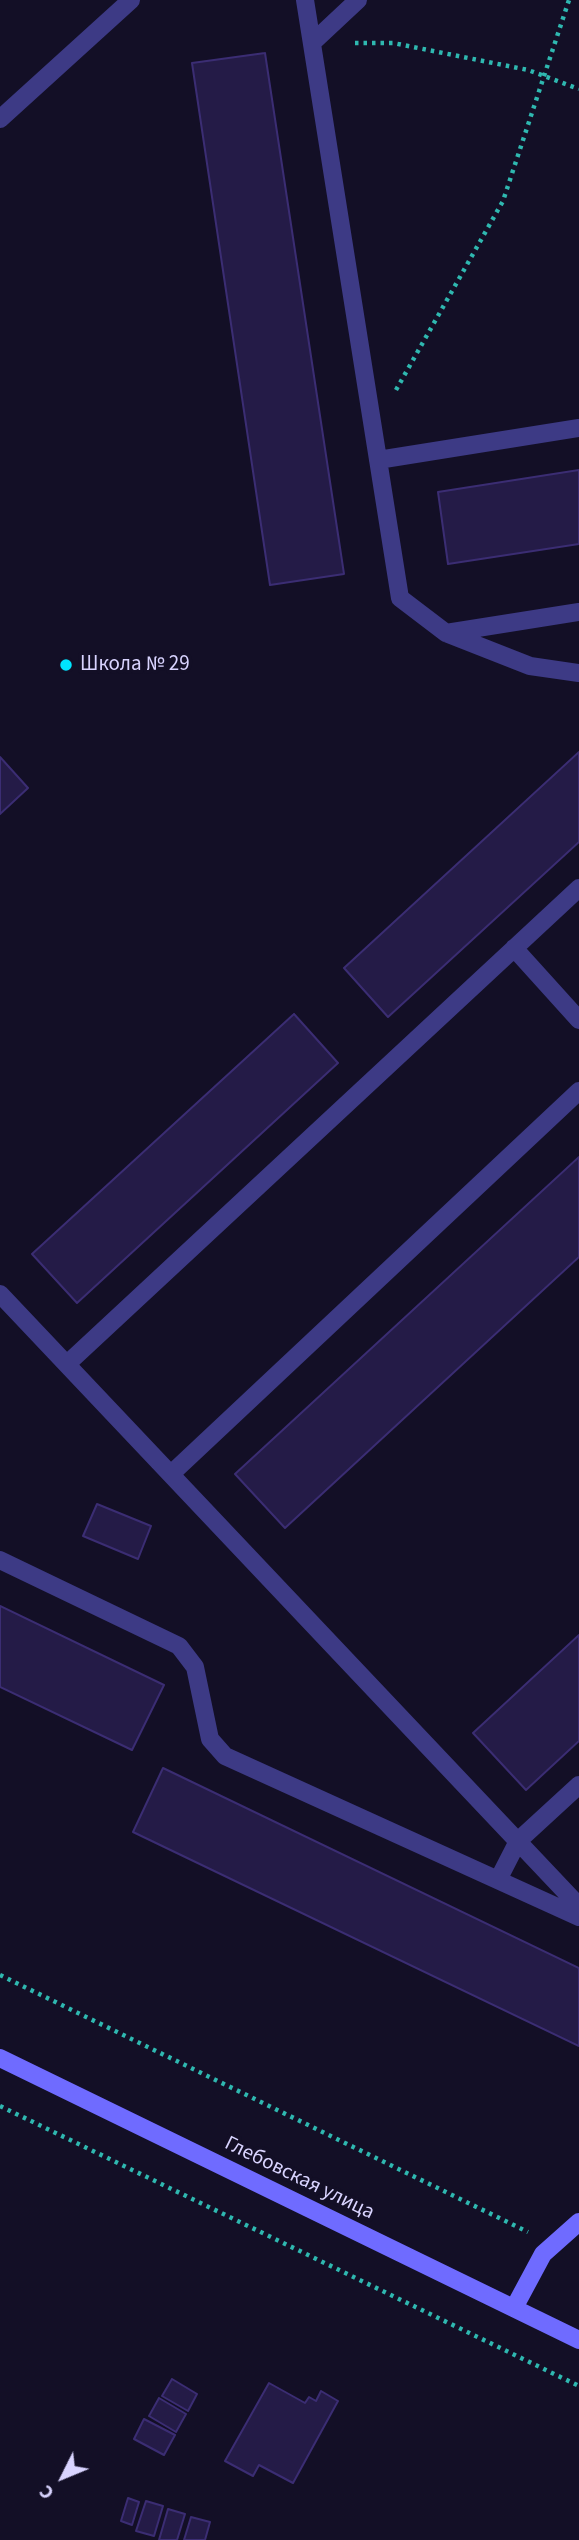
<!DOCTYPE html>
<html>
<head>
<meta charset="utf-8">
<style>
	body { margin:0 }
	#map { position:relative; width:579px; height:2540px; overflow:hidden; background:#130f26; font-family:"Source Sans 3",sans-serif }
	canvas { display:block }
	.north { position:absolute; left:28px; top:2442px; width:70px; height:70px; -webkit-text-stroke:5px #130f26; paint-order:stroke; rotate:227deg; font-size:19px; font-weight:700; line-height:28px; text-align:center; color:#d9d4ff }
	.north::after { content:''; display:block; margin:auto; width:24px; height:32px; background:#d9d4ff; clip-path:polygon(50% 0,100% 100%,50% 72%,0 100%) }
</style>
</head>
<body>
<div id="map">
<canvas width="579" height="2540"></canvas>
<div class="north">С</div>
</div>
<script>
const ctx = document.querySelector('canvas').getContext('2d');
ctx.lineJoin = 'round';
function paint(path, color) { ctx.fillStyle = color; ctx.fill(path, 'evenodd'); }
const shape = rows => new Path2D(rows.map(r => 'M' + r).join(''));
function trace(path, color, width, dash) { ctx.strokeStyle = color; ctx.lineWidth = width; ctx.lineCap = dash ? 'butt' : 'round'; ctx.setLineDash(dash || []); ctx.stroke(path); }
function label(font, color, halo, rows, align = 'center') {
  ctx.font = font + ' "Source Sans 3",sans-serif'; ctx.lineWidth = 7; ctx.setLineDash([]); ctx.textBaseline = 'middle'; ctx.strokeStyle = halo; ctx.fillStyle = color; for (const [text, x, y, turn = 0] of rows) {
    ctx.save(); ctx.translate(x, y); ctx.rotate((+turn || 0) * Math.PI / 180); ctx.textAlign = isNaN(turn) ? turn : align; if (halo) ctx.strokeText(text, 0, 0); ctx.fillText(text, 0, 0); ctx.restore();
  }
}
const building = shape([
	[265,53,344,574,270,585,192,63,265,53],
	[579,470,579,544,448,564,438,492,579,470],
	[579,752,579,842,388,1017,344,968,579,752],
	[0,757,28,788,0,814,0,757],
	[294,1014,338,1063,77,1303,32,1254,294,1014],
	[579,1157,579,1257,285,1528,235,1474,579,1157],
	[97,1504,151,1526,138,1559,83,1536,97,1504],
	[0,1606,164,1685,132,1750,0,1687,0,1606],
	[579,1635,579,1741,526,1790,473,1733,579,1635],
	[163,1768,579,1968,579,2046,133,1832,163,1768],
	[172,2379,197,2394,188,2411,162,2396,172,2379],
	[269,2383,305,2403,309,2397,316,2401,321,2391,338,2401,293,2483,259,2465,253,2476,225,2461,269,2383],
	[159,2398,186,2414,176,2432,149,2416,159,2398],
	[144,2419,175,2435,164,2455,134,2439,144,2419],
	[128,2498,139,2502,132,2525,121,2521,128,2498],
	[146,2501,163,2506,154,2536,136,2531,146,2501],
	[168,2509,185,2514,177,2540,159,2540,168,2509],
	[191,2517,210,2522,205,2540,184,2540,191,2517]
]);
const path = shape([
	[355,43,393,43,528,70,579,89],
	[396,390,503,201,569,0],
	[0,1975,528,2232],
	[0,2106,579,2386]
]);
const service = shape([
	[305,0,400,598,446,633,579,612],
	[312,43,358,0],
	[0,119,131,0],
	[378,460,579,428],
	[446,633,530,666,579,673],
	[514,948,579,1020],
	[0,1294,579,1906],
	[67,1364,579,888],
	[171,1474,579,1091],
	[0,1560,179,1646,195,1667,210,1739,225,1756,579,1917],
	[498,1880,518,1841,579,1785]
]);
const secondary = shape([
	[0,2058,579,2340],
	[514,2308,543,2254,579,2222]
]);
const markers = [
	[66,665,7,"#00e5ff"]
];
const poiNames = [
	["Школа № 29",80,665]
];
const streetNames = [
	["Глебовская улица",299,2179,26]
];
paint(building, '#241b47');
trace(building, '#3b2d73', 2);
trace(path, '#2fb8b0', 4.5, [3.5, 5]);
trace(service, '#3d3a85', 18);
trace(secondary, '#6f6bff', 18);
for (const [x, y, r, color] of markers) { const dot = new Path2D(); dot.arc(x, y, r, 0, 2 * Math.PI); ctx.fillStyle = color; ctx.fill(dot); trace(dot, '#130f26', 2.5); }
label('21px', '#d9d4ff', '#130f26', poiNames, 'left');
label('21px', '#d9d4ff', '#130f26', streetNames);
</script>
</body>
</html>
